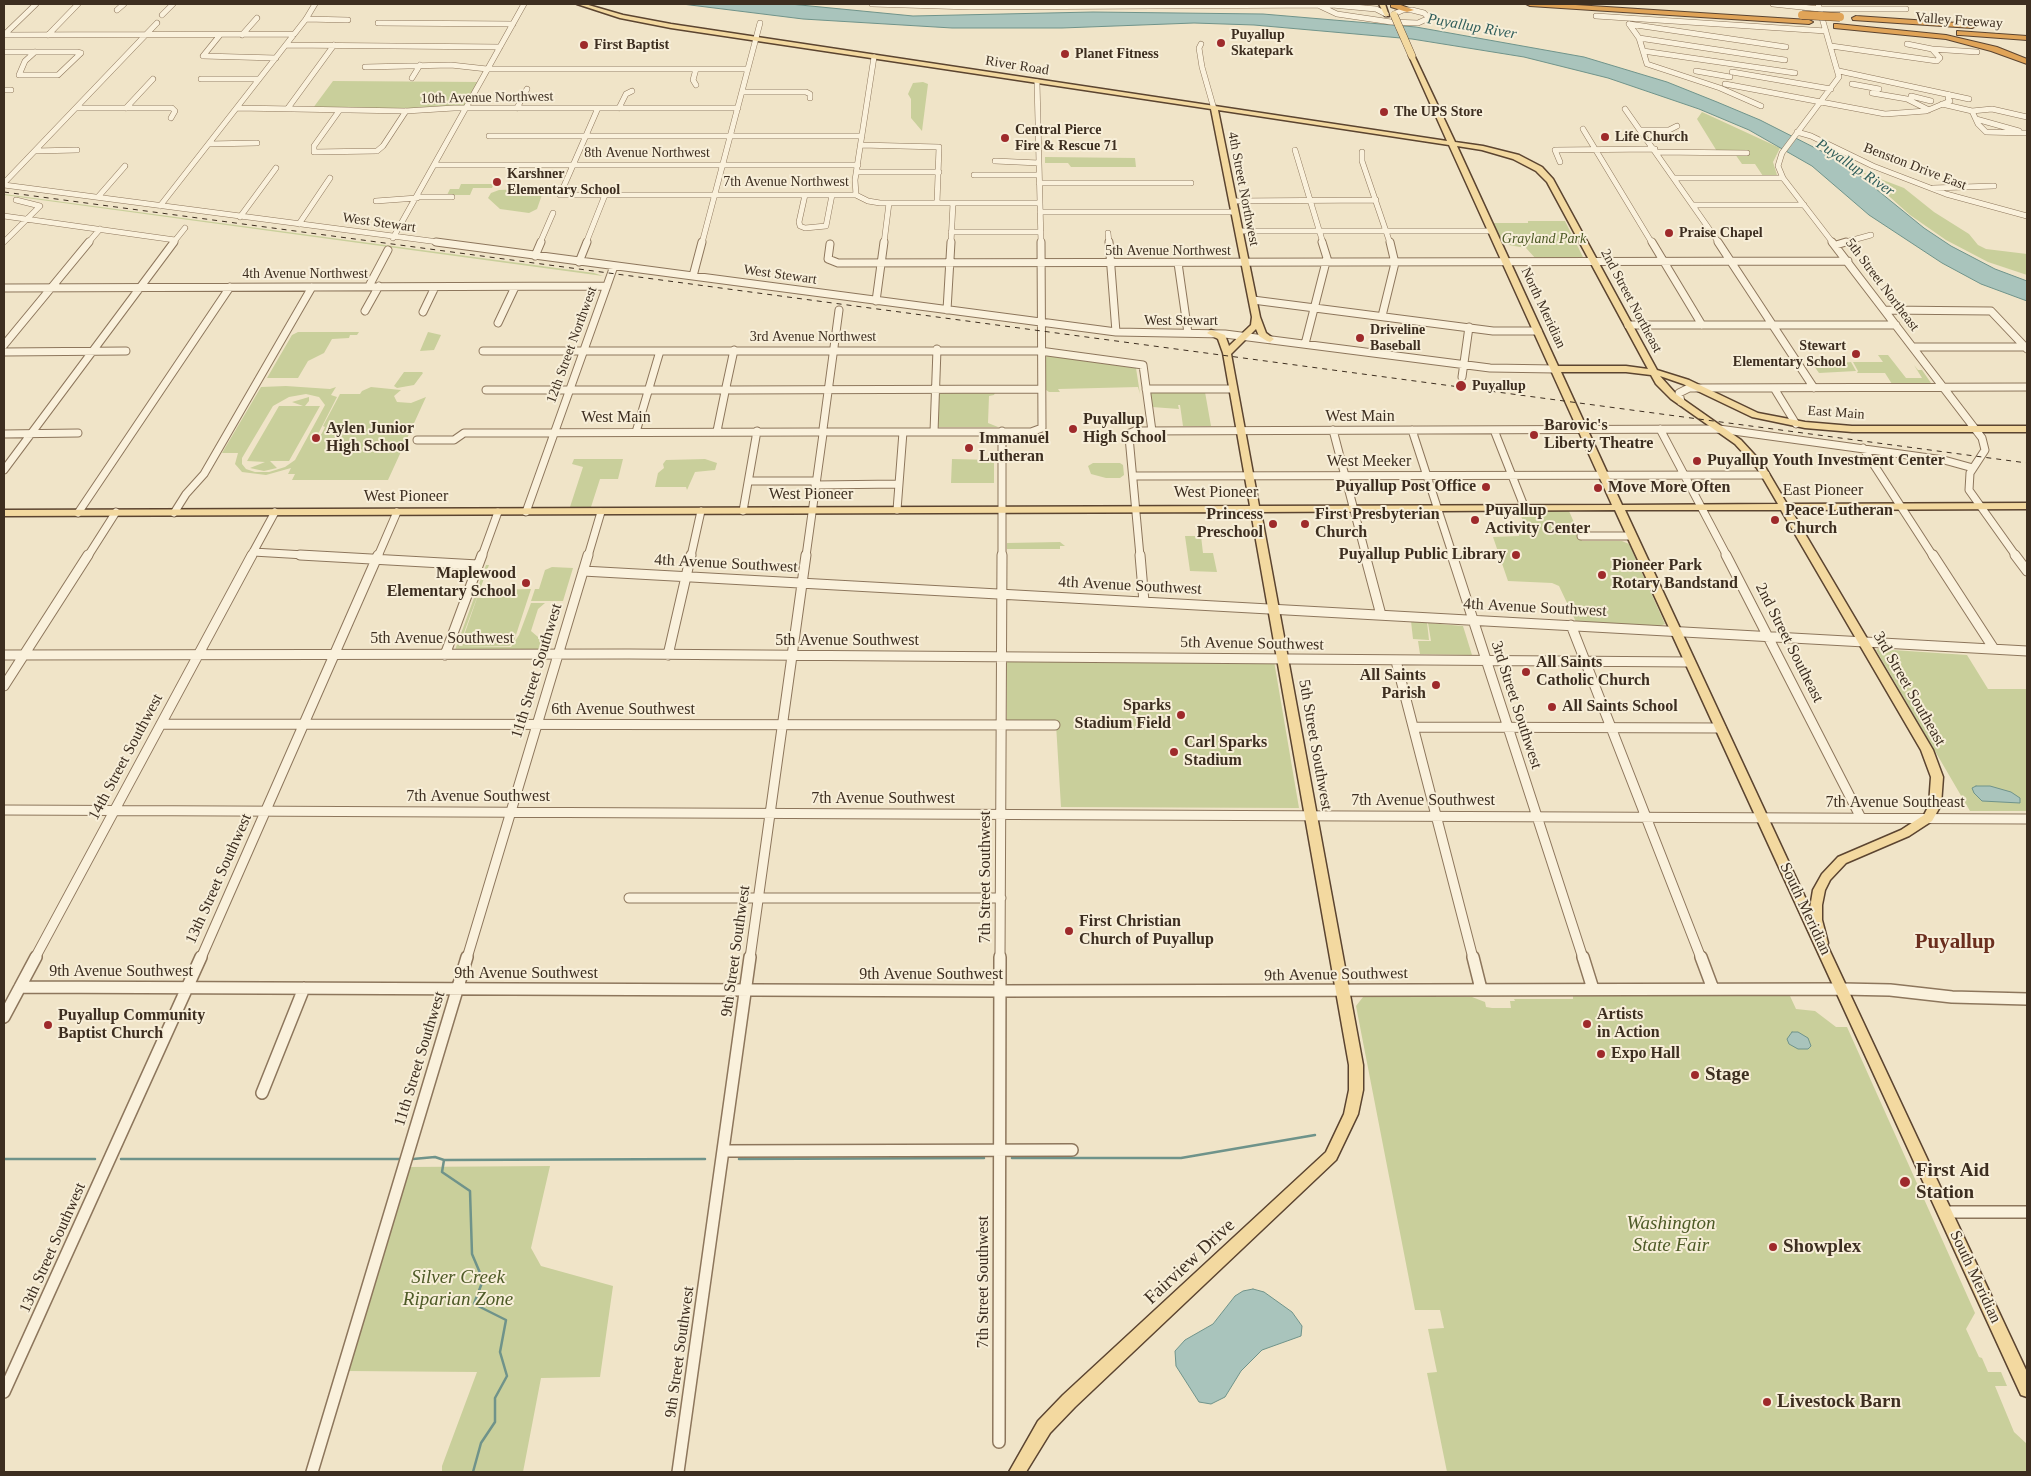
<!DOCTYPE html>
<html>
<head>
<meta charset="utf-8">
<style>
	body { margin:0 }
	#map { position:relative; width:2031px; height:1476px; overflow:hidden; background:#f0e4c8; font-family:Georgia,serif }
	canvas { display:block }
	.frame { position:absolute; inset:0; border:5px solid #3d2e20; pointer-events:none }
</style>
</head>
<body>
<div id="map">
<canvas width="2031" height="1476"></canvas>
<div class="frame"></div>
</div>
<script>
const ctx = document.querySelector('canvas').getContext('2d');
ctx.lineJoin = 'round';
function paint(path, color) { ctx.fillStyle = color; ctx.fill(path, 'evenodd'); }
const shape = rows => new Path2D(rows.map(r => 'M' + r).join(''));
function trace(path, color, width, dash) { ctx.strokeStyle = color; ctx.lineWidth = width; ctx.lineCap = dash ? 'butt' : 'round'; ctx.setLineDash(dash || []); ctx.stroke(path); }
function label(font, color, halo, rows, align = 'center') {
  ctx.font = font + ' Georgia,serif'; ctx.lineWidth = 4; ctx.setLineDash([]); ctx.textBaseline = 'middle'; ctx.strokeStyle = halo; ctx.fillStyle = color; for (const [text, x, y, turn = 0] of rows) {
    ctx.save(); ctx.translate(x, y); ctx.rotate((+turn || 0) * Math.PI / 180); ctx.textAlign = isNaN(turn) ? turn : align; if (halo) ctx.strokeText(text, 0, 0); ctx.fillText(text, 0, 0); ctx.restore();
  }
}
const green = shape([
	[333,81,481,82,466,108,423,111,313,108],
	[923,82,928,84,922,131,911,118,911,99,908,94,913,83],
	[1702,112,1780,148,1773,162,1777,175,1763,176,1755,164,1742,164,1735,154,1718,153,1697,119],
	[1045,157,1135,158,1136,167,1071,167,1068,163,1045,163],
	[1862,172,1904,188,1934,212,1969,234,1978,245,1986,249,2027,254,2027,275,1988,262,1946,240,1910,215],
	[461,184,494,184,492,188,473,188,470,195,447,195,450,189,459,189],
	[541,188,544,189,537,209,529,213,500,209,488,198,491,193,499,190],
	[4,194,594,273,603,276,4,195],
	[1528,221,1565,221,1584,259,1536,259,1526,248,1503,244,1493,223,1528,223],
	[298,332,359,332,357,335,350,335,349,338,332,339,324,353,308,361,298,378,267,378,292,335],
	[428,332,441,335,434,350,420,351],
	[1878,355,1888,355,1906,378,1922,378,1914,365,1918,370,1922,370,1931,383,1892,384,1885,373,1857,373,1858,371,1853,362,1883,362],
	[1048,356,1136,368,1140,394,1138,387,1058,389,1060,392,1049,392,1046,390,1045,357],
	[1810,360,1838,360,1839,363,1851,362,1856,371,1819,373],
	[404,372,422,372,423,373,414,385,397,388,394,386],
	[286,386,330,389,336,387,331,395,337,397,316,438,319,438,322,433,325,427,323,426,340,394,360,394,362,391,371,387,401,390,394,396,397,402,411,403,426,397,388,480,292,480,295,474,288,474,291,468,266,475,242,472,235,464,238,453,222,453,261,387],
	[306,394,319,397,325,405,295,460,285,467,269,472,255,472,246,469,242,464,242,458,273,406,289,397],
	[939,392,995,393,994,395,989,396,988,423,998,427,938,427],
	[1154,392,1205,392,1211,426,1183,426,1180,405,1178,405,1179,409,1152,407,1150,394],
	[309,397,309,401,305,406,320,406,289,461,270,461,277,468,264,471,250,468,265,462,247,461,279,406,303,406,292,402],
	[574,459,623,459,618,479,600,479,591,507,570,507,583,467,572,464],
	[705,459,717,463,715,470,695,472,687,490,686,487,655,487,658,473,664,468,663,464,666,460],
	[952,459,994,460,994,483,951,483],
	[1093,463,1120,463,1123,465,1124,475,1120,478,1106,478,1091,474,1088,466],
	[1519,511,1569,511,1582,541,1622,541,1629,544,1665,624,1657,627,1576,622,1559,586,1552,583,1508,581,1493,537,1519,536,1518,528,1524,524],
	[1185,536,1201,536,1203,553,1213,553,1217,572,1190,571],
	[1060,542,1065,546,1060,546,1060,549,1007,549,1007,543],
	[486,565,489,565,459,646,511,647,519,635,531,603,545,603,538,609,531,631,538,637,552,638,548,650,455,650],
	[552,567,573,568,563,601,531,601,535,589,539,589,545,570],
	[531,589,513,644,509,646,463,646,461,644,477,598,491,598,494,590],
	[1411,621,1427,622,1429,640,1413,639],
	[1428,623,1463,626,1472,655,1420,654,1418,641,1431,641],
	[1878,649,1967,655,1988,689,2027,689,2027,811,1970,811,1876,650],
	[1007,660,1274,661,1299,808,1061,807,1056,724,1007,723],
	[1573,996,1790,996,1796,1009,1815,1011,1836,1027,1847,1027,1975,1313,1966,1329,1979,1357,1982,1358,1988,1372,2001,1372,2007,1386,1995,1386,2014,1432,2027,1444,2027,1472,1447,1472,1427,1373,1437,1372,1428,1329,1444,1328,1440,1310,1415,1310,1356,1006,1363,997,1472,997,1485,1002,1486,1007,1492,1008,1511,1008,1510,1001,1515,1001,1514,999,1573,999],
	[550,1166,531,1248,541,1266,613,1286,600,1377,541,1378,523,1472,442,1472,442,1466,477,1372,348,1371,409,1167]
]);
const water = shape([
	[682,4,790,4,913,16,1093,12,1263,14,1416,27,1584,57,1667,82,1717,102,1760,120,1833,157,1849,167,1924,228,1951,246,1995,269,2027,281,2027,301,1981,284,1942,263,1869,215,1812,166,1749,130,1699,109,1608,78,1524,57,1412,39,1254,25,1194,23,1062,28,952,28,803,19,682,4],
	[1976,786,1990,786,2011,792,2020,798,2020,803,1982,801,1974,793,1972,788,1976,786],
	[1792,1032,1798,1032,1808,1038,1811,1046,1808,1049,1798,1049,1789,1044,1787,1039,1792,1032],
	[1253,1289,1264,1292,1292,1312,1302,1326,1301,1336,1262,1350,1241,1371,1225,1397,1211,1404,1199,1402,1176,1366,1175,1351,1185,1340,1213,1324,1235,1296,1243,1291,1253,1289]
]);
const stream = shape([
	[1012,1158,1181,1158,1315,1135],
	[4,1159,95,1159],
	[121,1159,400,1159],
	[413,1159,435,1157,444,1160,442,1172,470,1191,472,1254,483,1280,474,1304,506,1320,500,1352,507,1376,495,1398,495,1422,481,1443,473,1472],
	[739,1159,984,1158],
	[445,1160,705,1159]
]);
const minorFar3 = shape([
	[872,4,971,7,1332,5,1376,9,1386,14],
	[1773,4,1820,9,1906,9],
	[1818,4,1839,77,1782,153,1778,166,1783,178,1833,243],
	[1320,6,1337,14,1391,22,1418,23,1429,18,1424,13,1412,10,1403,10,1394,14],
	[117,10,124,4],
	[162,15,173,4],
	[1596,16,1826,31],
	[306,19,348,20],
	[378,23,513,24],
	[1629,24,1639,38,1647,64,1720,88,1761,106],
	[1629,24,1786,47],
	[4,35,294,34],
	[4,35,36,4],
	[48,35,78,4],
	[220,35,203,56,276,58],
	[242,35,257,18],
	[1639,38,1785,60],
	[1201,44,1199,48,1202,67,1214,109],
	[1907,44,1932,49],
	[286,45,500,47],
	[1831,46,1937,61,1940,58,1932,49,1977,52],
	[1643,51,1795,73],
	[4,52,35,52],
	[35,52,77,52,81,53,58,75,19,75,25,61,35,52],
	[365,67,451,65,487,69,748,69],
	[696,69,693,80,696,85],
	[1696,71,1730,77],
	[1839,71,1969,99],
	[1732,72,1831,89],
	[412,78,420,65],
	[201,79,259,79],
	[1037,82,1041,243],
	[1725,84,1885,114,1926,111,1950,101,1948,98,1950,95],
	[1852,84,1879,89],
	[4,90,11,90],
	[742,92,806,92,810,94,810,98],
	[1872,93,1907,99,1929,110],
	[1911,96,1931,101],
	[1942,104,1972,111,1992,109,2027,117],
	[77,108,172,108,175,111,171,118],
	[126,108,153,79],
	[237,108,406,111,454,108,738,108],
	[288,108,334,45],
	[517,108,527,89],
	[598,108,560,195,856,195,868,201,880,203,1040,203],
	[619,108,626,94,632,91],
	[1625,109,1719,243],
	[339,111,314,146,314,152,377,151,383,146,406,111],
	[1972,111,1978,124,1986,132,2027,133],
	[1976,119,2019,131],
	[1583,129,1652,243],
	[1641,130,1669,130,1677,126],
	[1797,132,1811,136,1873,166,1946,194,2027,216],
	[489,136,862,136],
	[209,144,257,143],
	[861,145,939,147,937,203],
	[1295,150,1323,243],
	[35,151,77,150],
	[1362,152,1362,161,1390,243],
	[1657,152,1747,153],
	[995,161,1039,163],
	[1560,162,1555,150,1655,149],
	[435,165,858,165],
	[857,172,939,172],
	[974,175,1039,175],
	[1674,178,1783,178],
	[4,183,157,23],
	[1039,183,1191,183],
	[4,185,446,243],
	[1933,188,1994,186],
	[805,195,799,222,800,226,805,228,826,226,832,195],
	[856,195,855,180,874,57],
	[98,197,125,166],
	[418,197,452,197],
	[376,201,417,198],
	[1233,201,1376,200],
	[1693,205,1804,205],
	[160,206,306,19,315,4],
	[1040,212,1235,212],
	[4,216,175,240],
	[240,217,276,168],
	[299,224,330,178],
	[1239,231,1492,231],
	[951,232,1041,232],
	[1108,233,1109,243],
	[393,238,524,4],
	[4,242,40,206,16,200],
	[88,243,100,229],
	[173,243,185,228],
	[540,243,553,213],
	[586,243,605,195],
	[702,243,760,23],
	[884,243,889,203],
	[951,243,953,203],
	[1842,243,1871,235]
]);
const minorFar2 = shape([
	[436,242,1116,332,1225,334,1490,368,1555,369],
	[1109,242,1116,332],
	[1652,242,1702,325],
	[1718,242,1814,388],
	[1832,242,1982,438,1985,450,1970,473,1969,490,2016,556],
	[830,244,828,259,838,263,1848,261],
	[1836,245,1846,242],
	[535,256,541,242],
	[579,262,587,242],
	[1178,263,1188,333],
	[693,276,702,242],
	[369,286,388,250],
	[4,288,607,286],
	[1253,300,1493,331,1538,331],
	[876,301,884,242],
	[947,310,951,242],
	[1885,310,1991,311,2027,349],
	[365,311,379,286],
	[423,312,435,287],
	[1382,316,1395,263,1390,242],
	[498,323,515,287],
	[1628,325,1896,325],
	[1305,344,1327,258,1322,242],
	[4,345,89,242],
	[1913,347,2025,347],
	[483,351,1040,351,1143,365,1152,431],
	[4,352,126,351],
	[1462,377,1469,327],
	[726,387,734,350],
	[1774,388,1796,424],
	[1146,389,1233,389],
	[486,390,721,390],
	[730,390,1041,389],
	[1681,402,1679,393,1689,388,2027,387],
	[823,429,839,310],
	[1660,429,1727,556],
	[1333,430,1366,556],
	[1412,430,1453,556],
	[1494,430,1524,506],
	[717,431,725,392],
	[636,432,660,351],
	[828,432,1031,432,1042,428,1041,242],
	[934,432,937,349],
	[4,434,78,433],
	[417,440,454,440,464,433,818,432],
	[1863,448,1933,556],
	[4,470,174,242],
	[1133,476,1766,475],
	[749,481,816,481],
	[815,485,899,484],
	[897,510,903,432],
	[743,511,757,431],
	[526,512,614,266],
	[78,513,230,287],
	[174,513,186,494,204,474,312,287],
	[1581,536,1632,536],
	[253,552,322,556],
	[88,556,116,512],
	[251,556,275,512],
	[378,556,397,512],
	[482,556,498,512],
	[588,556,601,512],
	[691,556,701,511],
	[806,556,823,434],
	[1002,556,1002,431],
	[1140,556,1129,437,1130,433,1135,431,1719,429,1944,460,1973,468]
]);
const minorFar1 = shape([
	[300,555,478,565],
	[1140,555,1144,602],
	[1365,555,1381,615],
	[1452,555,1583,958],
	[1726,555,1861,818],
	[1933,555,1994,649],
	[2015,555,2027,571],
	[583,571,2027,651],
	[1571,625,1701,958],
	[4,655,629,654,1690,662],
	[445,655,482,555],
	[668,655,691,555],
	[1396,661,1473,958],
	[4,686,88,555],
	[161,724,1055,725],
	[1413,727,1721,728],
	[4,810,2027,819],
	[629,898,1001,898],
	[35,958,252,555],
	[201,958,378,555],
	[467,958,588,555],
	[750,958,806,555],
	[1000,958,1002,555]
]);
const minor = shape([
	[1473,957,1481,989],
	[1583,957,1593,989],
	[1701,957,1713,989],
	[20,987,1001,991,1842,989,1890,990,1952,997,2027,999],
	[4,1017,36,957],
	[262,1093,304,988],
	[724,1151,1072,1150],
	[1944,1212,2027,1212],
	[4,1392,201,957],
	[999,1442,1000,957],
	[312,1472,467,957],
	[678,1472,750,957]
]);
const major = shape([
	[577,4,585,4,623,15,671,24,1447,141,1409,56,1414,55,1455,142,1483,146,1519,155,1542,167,1553,179,1657,370,1689,380,1758,413,1805,422,1852,426,2027,426,2027,432,1852,432,1805,428,1752,417,1683,384,1660,376,1677,395,1741,440,1764,465,1787,504,2027,503,2027,509,1791,510,1933,750,1943,777,1941,805,1932,821,1909,836,1846,863,1830,880,1825,890,1822,905,1822,920,1828,943,1827,945,2027,1372,2027,1397,2021,1395,1615,510,1261,512,1363,1065,1363,1090,1358,1114,1336,1160,1075,1407,1050,1433,1026,1472,1009,1472,1038,1421,1063,1395,1326,1152,1344,1114,1349,1090,1349,1065,1251,512,4,516,4,510,1250,506,1223,353,1218,339,1207,333,1211,330,1225,335,1229,346,1251,325,1252,317,1211,109,671,28,620,18,577,4],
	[1218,110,1449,145,1612,505,1259,506,1231,354,1256,329,1259,336,1267,341,1270,342,1274,339,1266,333,1260,317,1218,110],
	[1457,146,1482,150,1513,159,1536,171,1547,182,1648,369,1626,366,1558,366,1457,146],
	[1561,372,1626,372,1651,375,1656,384,1671,399,1735,444,1757,468,1778,504,1622,505,1561,372],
	[1625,510,1781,510,1921,750,1931,777,1929,805,1924,815,1901,830,1838,857,1822,874,1813,890,1810,908,1625,510],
	[1379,4,1385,4,1389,16,1385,16,1379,4]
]);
const highway = shape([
	[1391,4,1398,4,1414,10,1407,12,1391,7,1391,4],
	[1526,4,1560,4,1809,20,1813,22,1809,24,1530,6,1526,4],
	[1856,16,1972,24,1976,26,1972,28,1853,20,1852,18,1856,16],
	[1837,24,1946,35,1997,47,2027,59,2027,64,1991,51,1946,39,1834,28,1834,24,1837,24],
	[1957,31,2027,36,2027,40,1960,35,1957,35,1957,31]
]);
const rail = shape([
	[4,192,2027,463]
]);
const majorBridge = shape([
	[1394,15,1412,56]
]);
const highwayBridge = shape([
	[1802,15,1840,17]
]);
const markers = [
	[1221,43,5,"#9e2a2b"],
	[584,45,5,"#9e2a2b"],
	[1065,54,5,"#9e2a2b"],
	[1384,112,5,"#9e2a2b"],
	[1605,137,5,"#9e2a2b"],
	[1005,138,5,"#9e2a2b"],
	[497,182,5,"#9e2a2b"],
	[1669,233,5,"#9e2a2b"],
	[1360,338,5,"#9e2a2b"],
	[1856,354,5,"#9e2a2b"],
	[1461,386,6,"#9e2a2b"],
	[1073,429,5,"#9e2a2b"],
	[1534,435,5,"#9e2a2b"],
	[316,438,5,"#9e2a2b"],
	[969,448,5,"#9e2a2b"],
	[1697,461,5,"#9e2a2b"],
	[1486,487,5,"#9e2a2b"],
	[1598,488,5,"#9e2a2b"],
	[1475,520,5,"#9e2a2b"],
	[1775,520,5,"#9e2a2b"],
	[1273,524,5,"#9e2a2b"],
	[1305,524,5,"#9e2a2b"],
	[1516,555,5,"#9e2a2b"],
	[1602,575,5,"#9e2a2b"],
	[526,583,5,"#9e2a2b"],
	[1526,672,5,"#9e2a2b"],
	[1436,685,5,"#9e2a2b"],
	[1552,707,5,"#9e2a2b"],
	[1181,715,5,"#9e2a2b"],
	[1174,752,5,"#9e2a2b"],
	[1069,931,5,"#9e2a2b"],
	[1587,1024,5,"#9e2a2b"],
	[48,1025,5,"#9e2a2b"],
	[1601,1054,5,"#9e2a2b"],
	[1695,1075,5,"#9e2a2b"],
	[1905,1182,6,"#9e2a2b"],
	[1773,1247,5,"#9e2a2b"],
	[1767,1402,5,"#9e2a2b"]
];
const farStreetnames = [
	["Valley Freeway",1959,21,4],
	["River Road",1017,66,9],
	["10th Avenue Northwest",487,98,-1],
	["8th Avenue Northwest",647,153],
	["Benston Drive East",1915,167,21],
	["7th Avenue Northwest",786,182],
	["4th Street Northwest",1243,189,79],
	["West Stewart",379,223,8],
	["5th Avenue Northwest",1168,251],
	["4th Avenue Northwest",305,274],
	["West Stewart",780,275,8],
	["5th Street Northeast",1882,285,53],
	["2nd Street Northeast",1631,301,62],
	["North Meridian",1543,308,65],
	["West Stewart",1181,321],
	["3rd Avenue Northwest",813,337],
	["12th Street Northwest",572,345,-70],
	["East Main",1836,413,4]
];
const farPoinames = [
	["Puyallup",1231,35],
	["Skatepark",1231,51],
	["First Baptist",594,45],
	["Planet Fitness",1075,54],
	["The UPS Store",1394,112],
	["Central Pierce",1015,130],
	["Fire & Rescue 71",1015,146],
	["Life Church",1615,137],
	["Karshner",507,174],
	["Elementary School",507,190],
	["Praise Chapel",1679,233],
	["Driveline",1370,330],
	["Baseball",1370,346],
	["Stewart",1846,346,"right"],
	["Elementary School",1846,362,"right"],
	["Puyallup",1472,386]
];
const farParknames = [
	["Grayland Park",1544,239]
];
const farWaternames = [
	["Puyallup River",1472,27,10],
	["Puyallup River",1855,168,34]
];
const streetNames = [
	["West Main",1360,417],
	["West Main",616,418],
	["West Meeker",1369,462],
	["East Pioneer",1823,491],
	["West Pioneer",1216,493],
	["West Pioneer",811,495],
	["West Pioneer",406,497],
	["4th Avenue Southwest",726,564,3],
	["4th Avenue Southwest",1130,586,3],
	["4th Avenue Southwest",1535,608,3],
	["5th Avenue Southwest",442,639],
	["5th Avenue Southwest",847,641],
	["2nd Street Southeast",1789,643,63],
	["5th Avenue Southwest",1252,644,1],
	["11th Street Southwest",537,671,-73],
	["3rd Street Southeast",1909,689,60],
	["3rd Street Southwest",1516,705,72],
	["6th Avenue Southwest",623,710],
	["5th Street Southwest",1315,745,80],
	["14th Street Southwest",126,757,-62],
	["7th Avenue Southwest",478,797],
	["7th Avenue Southwest",883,799],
	["7th Avenue Southwest",1423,801],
	["7th Avenue Southeast",1895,803],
	["7th Street Southwest",986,877,-90],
	["13th Street Southwest",219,879,-66],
	["South Meridian",1805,909,65],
	["9th Street Southwest",736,951,-82],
	["9th Avenue Southwest",121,972],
	["9th Avenue Southwest",526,974],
	["9th Avenue Southwest",931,975],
	["9th Avenue Southwest",1336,975,-1],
	["11th Street Southwest",420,1059,-73],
	["13th Street Southwest",53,1248,-66],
	["South Meridian",1975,1277,65],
	["7th Street Southwest",984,1282,-90],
	["9th Street Southwest",680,1352,-82]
];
const poiNames = [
	["Puyallup",1083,420],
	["High School",1083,438],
	["Barovic's",1544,426],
	["Liberty Theatre",1544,444],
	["Aylen Junior",326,429],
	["High School",326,447],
	["Immanuel",979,439],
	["Lutheran",979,457],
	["Puyallup Youth Investment Center",1707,461],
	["Puyallup Post Office",1476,487,"right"],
	["Move More Often",1608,488],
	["Puyallup",1485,511],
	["Activity Center",1485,529],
	["Peace Lutheran",1785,511],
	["Church",1785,529],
	["Princess",1263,515,"right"],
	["Preschool",1263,533,"right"],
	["First Presbyterian",1315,515],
	["Church",1315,533],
	["Puyallup Public Library",1506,555,"right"],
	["Pioneer Park",1612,566],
	["Rotary Bandstand",1612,584],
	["Maplewood",516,574,"right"],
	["Elementary School",516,592,"right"],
	["All Saints",1536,663],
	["Catholic Church",1536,681],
	["All Saints",1426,676,"right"],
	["Parish",1426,694,"right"],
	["Sparks",1171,706,"right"],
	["Stadium Field",1171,724,"right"],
	["All Saints School",1562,707],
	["Carl Sparks",1184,743],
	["Stadium",1184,761],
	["First Christian",1079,922],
	["Church of Puyallup",1079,940],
	["Artists",1597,1015],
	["in Action",1597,1033],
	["Puyallup Community",58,1016],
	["Baptist Church",58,1034],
	["Expo Hall",1611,1054]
];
const nearPoinames = [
	["Stage",1705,1075],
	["First Aid",1916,1171],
	["Station",1916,1193],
	["Showplex",1783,1247],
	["Livestock Barn",1777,1402]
];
const nearParknames = [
	["Washington",1671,1224],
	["State Fair",1671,1246],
	["Silver Creek",458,1278],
	["Riparian Zone",458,1300]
];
const nearStreetnames = [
	["Fairview Drive",1190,1262,-43]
];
const districtNames = [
	["Puyallup",1955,943]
];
paint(green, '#c9cf9b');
paint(water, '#a9c4bc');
trace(water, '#6f938a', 1);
trace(stream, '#6f938a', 2.5);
trace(minorFar3, '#8d765c', 6);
trace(minorFar2, '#8d765c', 9);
trace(minorFar1, '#8d765c', 11);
trace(minor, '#8d765c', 14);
trace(major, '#5b4430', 3);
trace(highway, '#5b4430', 2);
trace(minorFar3, '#faf1dc', 5);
trace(minorFar2, '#faf1dc', 7);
trace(minorFar1, '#faf1dc', 9);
trace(minor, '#faf1dc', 11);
paint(major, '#f3d9a0');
paint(highway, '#e0a458');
trace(rail, '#3d2e20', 1, [5, 5]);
trace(majorBridge, '#5b4430', 8, []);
trace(highwayBridge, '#5b4430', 9, []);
trace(majorBridge, '#f3d9a0', 7);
trace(highwayBridge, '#e0a458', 8);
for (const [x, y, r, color] of markers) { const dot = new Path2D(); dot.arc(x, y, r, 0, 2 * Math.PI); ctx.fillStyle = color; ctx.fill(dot); trace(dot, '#f7eed8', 2); }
label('14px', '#3d2e20', '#f7eed8', farStreetnames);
label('bold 14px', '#3d2e20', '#f7eed8', farPoinames, 'left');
label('italic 14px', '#4d5a26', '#f7eed8', farParknames);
label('italic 15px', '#2f5d5a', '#f7eed8', farWaternames);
label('16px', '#3d2e20', '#f7eed8', streetNames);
label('bold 16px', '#3d2e20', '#f7eed8', poiNames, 'left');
label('bold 19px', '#3d2e20', '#f7eed8', nearPoinames, 'left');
label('italic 19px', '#4d5a26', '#f7eed8', nearParknames);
label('19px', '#3d2e20', '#f7eed8', nearStreetnames);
label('bold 21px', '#6b2e1e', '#f7eed8', districtNames);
</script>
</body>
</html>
